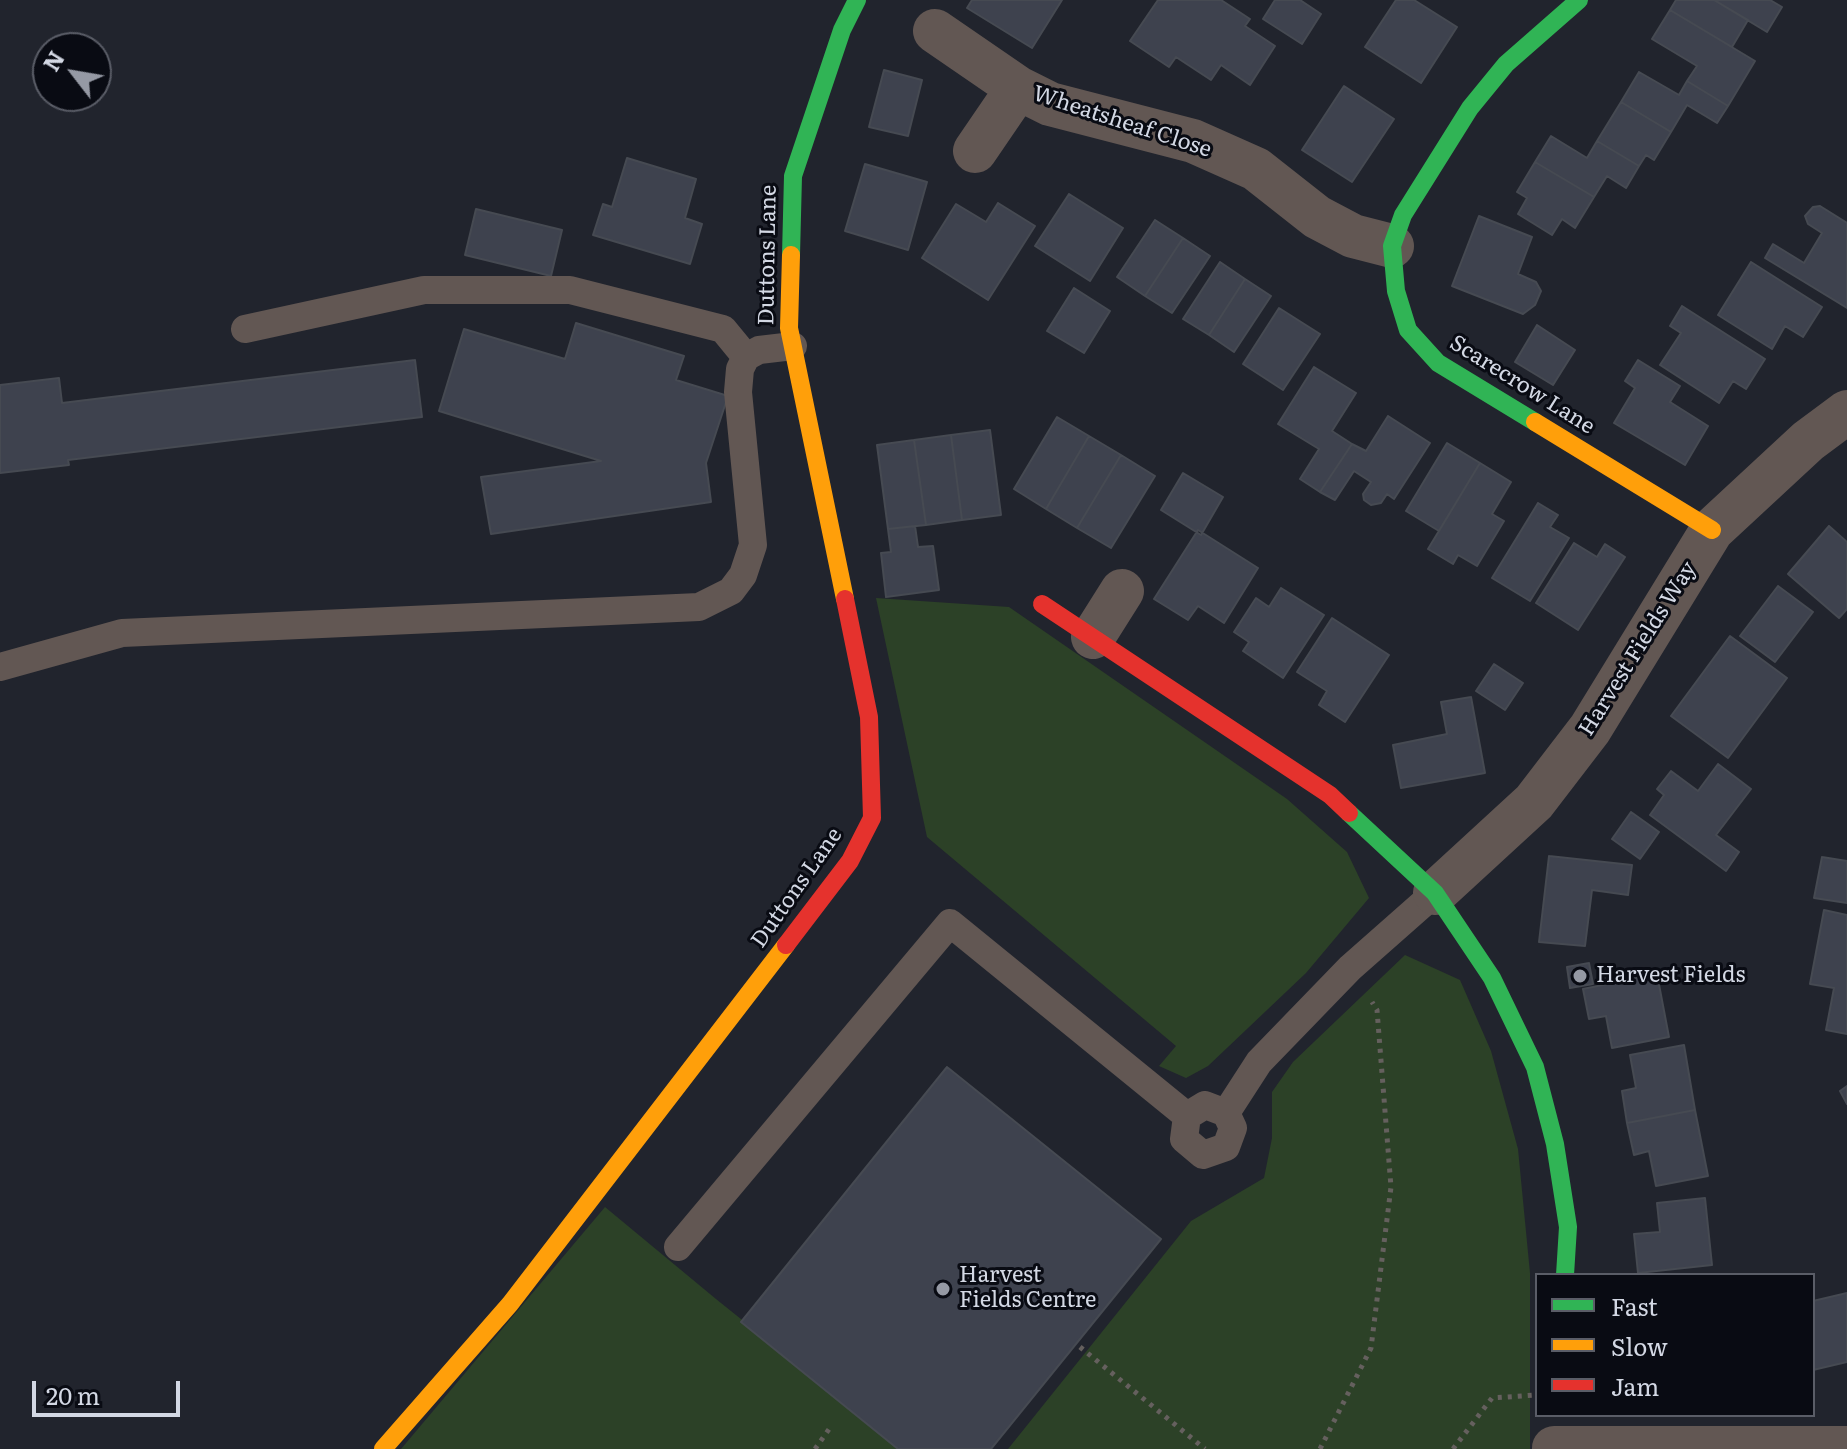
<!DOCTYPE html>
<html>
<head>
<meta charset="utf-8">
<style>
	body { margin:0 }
	#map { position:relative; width:1847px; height:1449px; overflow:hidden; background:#21242d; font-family:Literata,serif }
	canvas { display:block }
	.legend { position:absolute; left:1535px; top:1273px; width:280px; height:144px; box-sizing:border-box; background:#090b13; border:2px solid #5a5d67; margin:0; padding:10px 14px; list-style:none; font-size:24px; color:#d3d8e4 }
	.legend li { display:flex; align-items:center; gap:16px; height:40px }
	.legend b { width:40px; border:2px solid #5a5d67 }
	.north { position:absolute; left:32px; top:32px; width:80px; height:80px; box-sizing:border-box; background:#090b13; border:2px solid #5a5d67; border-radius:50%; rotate:301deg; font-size:22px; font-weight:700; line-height:32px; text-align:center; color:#d3d8e4 }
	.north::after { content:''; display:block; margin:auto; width:28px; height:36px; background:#9599a4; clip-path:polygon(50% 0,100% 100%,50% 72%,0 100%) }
	.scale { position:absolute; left:32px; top:1381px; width:148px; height:36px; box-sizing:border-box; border:4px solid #d3d8e4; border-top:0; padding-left:10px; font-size:24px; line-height:28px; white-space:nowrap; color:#d3d8e4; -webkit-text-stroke:6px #090b13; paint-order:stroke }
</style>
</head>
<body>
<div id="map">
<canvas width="1847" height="1449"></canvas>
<ul class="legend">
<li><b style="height:10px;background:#30b455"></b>Fast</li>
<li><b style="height:10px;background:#ff9f0a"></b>Slow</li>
<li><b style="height:10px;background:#e5322d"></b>Jam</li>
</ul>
<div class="north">N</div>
<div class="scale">20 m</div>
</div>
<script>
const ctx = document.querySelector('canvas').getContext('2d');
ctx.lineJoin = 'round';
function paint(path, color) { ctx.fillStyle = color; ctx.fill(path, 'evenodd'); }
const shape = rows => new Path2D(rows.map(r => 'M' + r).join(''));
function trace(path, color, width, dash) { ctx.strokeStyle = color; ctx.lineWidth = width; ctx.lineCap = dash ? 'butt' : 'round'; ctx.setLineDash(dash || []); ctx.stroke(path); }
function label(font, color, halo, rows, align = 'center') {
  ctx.font = font + ' Literata,serif'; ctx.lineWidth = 6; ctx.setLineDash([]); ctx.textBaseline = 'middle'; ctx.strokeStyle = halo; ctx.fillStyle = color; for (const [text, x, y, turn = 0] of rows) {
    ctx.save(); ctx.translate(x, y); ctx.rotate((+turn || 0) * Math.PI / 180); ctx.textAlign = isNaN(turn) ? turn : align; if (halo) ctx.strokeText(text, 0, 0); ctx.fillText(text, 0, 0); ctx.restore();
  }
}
const green = shape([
	[876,598,1009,607,1287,799,1347,852,1369,898,1306,973,1208,1066,1186,1078,1159,1066,1176,1046,927,837],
	[1405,955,1460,980,1491,1051,1518,1149,1530,1273,1530,1449,1008,1449,1191,1221,1264,1178,1272,1138,1272,1092,1293,1062],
	[605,1207,716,1299,903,1449,401,1449]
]);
const building = shape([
	[972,0,1062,0,1032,48,967,8,972,0],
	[1158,0,1221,0,1250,19,1245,26,1275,46,1250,85,1221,65,1211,80,1176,57,1169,67,1130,41,1158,0],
	[1275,0,1300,0,1321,14,1302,44,1263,19,1275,0],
	[1396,0,1414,0,1457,27,1421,83,1365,47,1396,0],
	[1676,0,1714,0,1748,20,1732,47,1670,10,1676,0],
	[1714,0,1770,0,1782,7,1767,32,1714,0],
	[1670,10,1755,61,1728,106,1687,81,1697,66,1652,39,1670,10],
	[884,70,922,80,908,136,869,127,884,70],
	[1639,72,1679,95,1687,81,1728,106,1717,123,1687,105,1671,132,1621,102,1639,72],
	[1344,86,1394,119,1352,182,1302,150,1344,86],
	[1621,102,1671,132,1654,160,1646,155,1639,166,1597,141,1621,102],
	[1551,136,1587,158,1597,141,1639,166,1626,188,1607,176,1594,197,1535,162,1551,136],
	[627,158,696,179,685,218,702,224,690,264,593,235,603,204,612,207,627,158],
	[1535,162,1594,197,1575,228,1562,219,1552,235,1518,214,1527,198,1517,192,1535,162],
	[865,164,927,182,908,250,845,231,865,164],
	[1069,194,1123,228,1090,281,1035,246,1069,194],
	[998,203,1035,226,988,300,922,258,956,204,986,222,998,203],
	[1820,206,1847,223,1847,308,1765,258,1773,244,1804,263,1822,233,1808,224,1805,216,1813,207,1820,206],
	[476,209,562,230,551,276,465,255,476,209],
	[1479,216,1532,237,1518,274,1536,282,1541,291,1535,305,1523,314,1452,286,1479,216],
	[1155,220,1183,238,1145,296,1117,277,1155,220],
	[1183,238,1210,256,1172,313,1145,296,1183,238],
	[1220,262,1245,279,1209,335,1183,319,1220,262],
	[1751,262,1822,307,1803,337,1785,326,1772,349,1718,315,1751,262],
	[1245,279,1271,296,1234,352,1209,335,1245,279],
	[1074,288,1110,311,1084,353,1047,331,1074,288],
	[1682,306,1765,359,1746,389,1733,381,1719,403,1660,365,1681,333,1670,326,1682,306],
	[1279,308,1320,334,1283,390,1243,364,1279,308],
	[576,323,684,356,676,380,728,396,706,463,711,502,491,534,481,477,601,461,439,411,464,329,565,359,576,323],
	[1537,325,1575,350,1553,385,1515,362,1537,325],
	[415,360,422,417,68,460,69,465,0,473,0,385,59,378,62,403,415,360],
	[1638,360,1680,386,1670,402,1708,426,1685,465,1614,423,1635,388,1625,381,1638,360],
	[1314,367,1356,393,1332,431,1352,444,1320,492,1300,479,1319,449,1278,424,1314,367],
	[1388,416,1430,443,1394,499,1387,494,1381,503,1371,505,1364,500,1363,494,1371,482,1354,471,1335,500,1320,492,1352,444,1366,451,1388,416],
	[1057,417,1089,436,1046,509,1014,489,1057,417],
	[990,430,1001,515,962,520,951,435,990,430],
	[951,435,962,520,926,525,914,440,951,435],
	[1089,436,1121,455,1077,528,1046,509,1089,436],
	[914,440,926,525,888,529,877,445,914,440],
	[1447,443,1480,463,1439,531,1406,511,1447,443],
	[1121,455,1155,476,1111,548,1077,528,1121,455],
	[1480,463,1511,482,1492,514,1504,521,1477,566,1458,555,1453,564,1428,549,1480,463],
	[1183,473,1223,497,1201,535,1161,510,1183,473],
	[1538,503,1558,515,1550,527,1569,538,1530,601,1492,578,1538,503],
	[915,526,918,547,933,546,939,590,886,597,881,553,891,552,888,529,915,526],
	[1829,526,1847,542,1847,609,1839,618,1788,574,1829,526],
	[1198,530,1258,568,1224,623,1198,606,1188,620,1154,599,1198,530],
	[1574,543,1597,557,1605,544,1625,557,1578,630,1536,603,1574,543],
	[1778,586,1813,612,1775,662,1740,636,1778,586],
	[1281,588,1324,615,1283,678,1243,651,1249,642,1234,632,1256,598,1269,607,1281,588],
	[1332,618,1389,655,1345,722,1319,705,1327,691,1297,672,1332,618],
	[1730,636,1787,678,1728,758,1671,716,1730,636],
	[1494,664,1523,683,1505,710,1476,691,1494,664],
	[1471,697,1485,773,1401,788,1393,745,1447,734,1441,702,1471,697],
	[1718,764,1751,789,1716,835,1739,852,1726,871,1650,815,1664,795,1657,789,1671,771,1698,791,1718,764],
	[1631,812,1659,832,1640,859,1612,839,1631,812],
	[1549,856,1632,865,1628,895,1592,890,1585,946,1539,942,1549,856],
	[1822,857,1847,861,1847,903,1814,898,1822,857],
	[1824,910,1847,915,1847,1034,1826,1030,1834,988,1810,984,1824,910],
	[1589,963,1593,984,1570,988,1567,967,1589,963],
	[1657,974,1669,1037,1612,1048,1606,1016,1589,1019,1583,989,1657,974],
	[1684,1045,1695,1110,1627,1123,1622,1091,1636,1088,1630,1055,1684,1045],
	[947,1067,1161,1239,991,1449,898,1449,741,1322,947,1067],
	[1847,1086,1847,1104,1840,1091,1847,1086],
	[1695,1110,1708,1176,1656,1186,1649,1151,1634,1155,1627,1123,1695,1110],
	[1705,1198,1712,1265,1638,1273,1634,1234,1660,1232,1657,1203,1705,1198],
	[1847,1293,1847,1362,1813,1370,1813,1301,1847,1293]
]);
const path = shape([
	[1080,1347,1205,1449],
	[815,1449,832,1425],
	[1320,1449,1371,1348,1391,1187,1377,1010,1372,1002],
	[1453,1449,1492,1398,1537,1395]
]);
const lane = shape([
	[245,329,424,290,570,290,723,329,746,357],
	[0,667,122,633,699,607,731,591,743,575,753,545,738,392,740,369,746,357,759,350,793,346],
	[1205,1105,1226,1113,1233,1128,1226,1147,1203,1155,1184,1139,1187,1116,1205,1105],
	[1226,1113,1259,1062,1350,968,1435,893],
	[678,1247,950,923,1187,1116]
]);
const street = shape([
	[935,31,1018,88,1050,104,1193,141,1256,169,1317,217,1353,236,1392,246],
	[975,151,1018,88],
	[1093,637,1122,591],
	[1435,893,1534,802,1590,729,1712,530,1808,441,1847,412],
	[1554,1448,1847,1448]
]);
const fast = shape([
	[791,255,793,176,842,30,857,0],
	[1535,422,1438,363,1408,330,1396,291,1392,246,1403,215,1470,108,1506,64,1579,0],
	[1349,813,1435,893,1492,978,1535,1067,1555,1144,1568,1227,1565,1275]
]);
const slow = shape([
	[791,255,789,328,845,599],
	[1535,422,1712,530],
	[383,1449,510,1304,786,945]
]);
const jam = shape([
	[1042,604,1330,795,1349,813],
	[786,945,850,861,872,818,869,717,845,599]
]);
const markers = [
	[1580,976,8,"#9599a4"],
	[943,1289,8,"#9599a4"]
];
const streetNames = [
	["Wheatsheaf Close",1122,122,18],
	["Duttons Lane",768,255,-89],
	["Scarecrow Lane",1522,385,32],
	["Harvest Fields Way",1638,649,-58],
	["Duttons Lane",797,888,-55]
];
const poiNames = [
	["Harvest Fields",1596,976],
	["Harvest",959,1276],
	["Fields Centre",959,1301]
];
paint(green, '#2c4127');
paint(building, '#3e424e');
trace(building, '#464a52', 2);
trace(path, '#65605e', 5, [4, 6]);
trace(lane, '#625753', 28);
trace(street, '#625753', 44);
trace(fast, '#30b455', 18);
trace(slow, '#ff9f0a', 18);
trace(jam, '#e5322d', 18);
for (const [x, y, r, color] of markers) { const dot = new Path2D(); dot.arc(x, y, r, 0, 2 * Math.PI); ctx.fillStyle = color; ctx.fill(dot); trace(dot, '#090b13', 3); }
label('22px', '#d3d8e4', '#090b13', streetNames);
label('22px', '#d3d8e4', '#090b13', poiNames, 'left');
</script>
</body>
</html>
